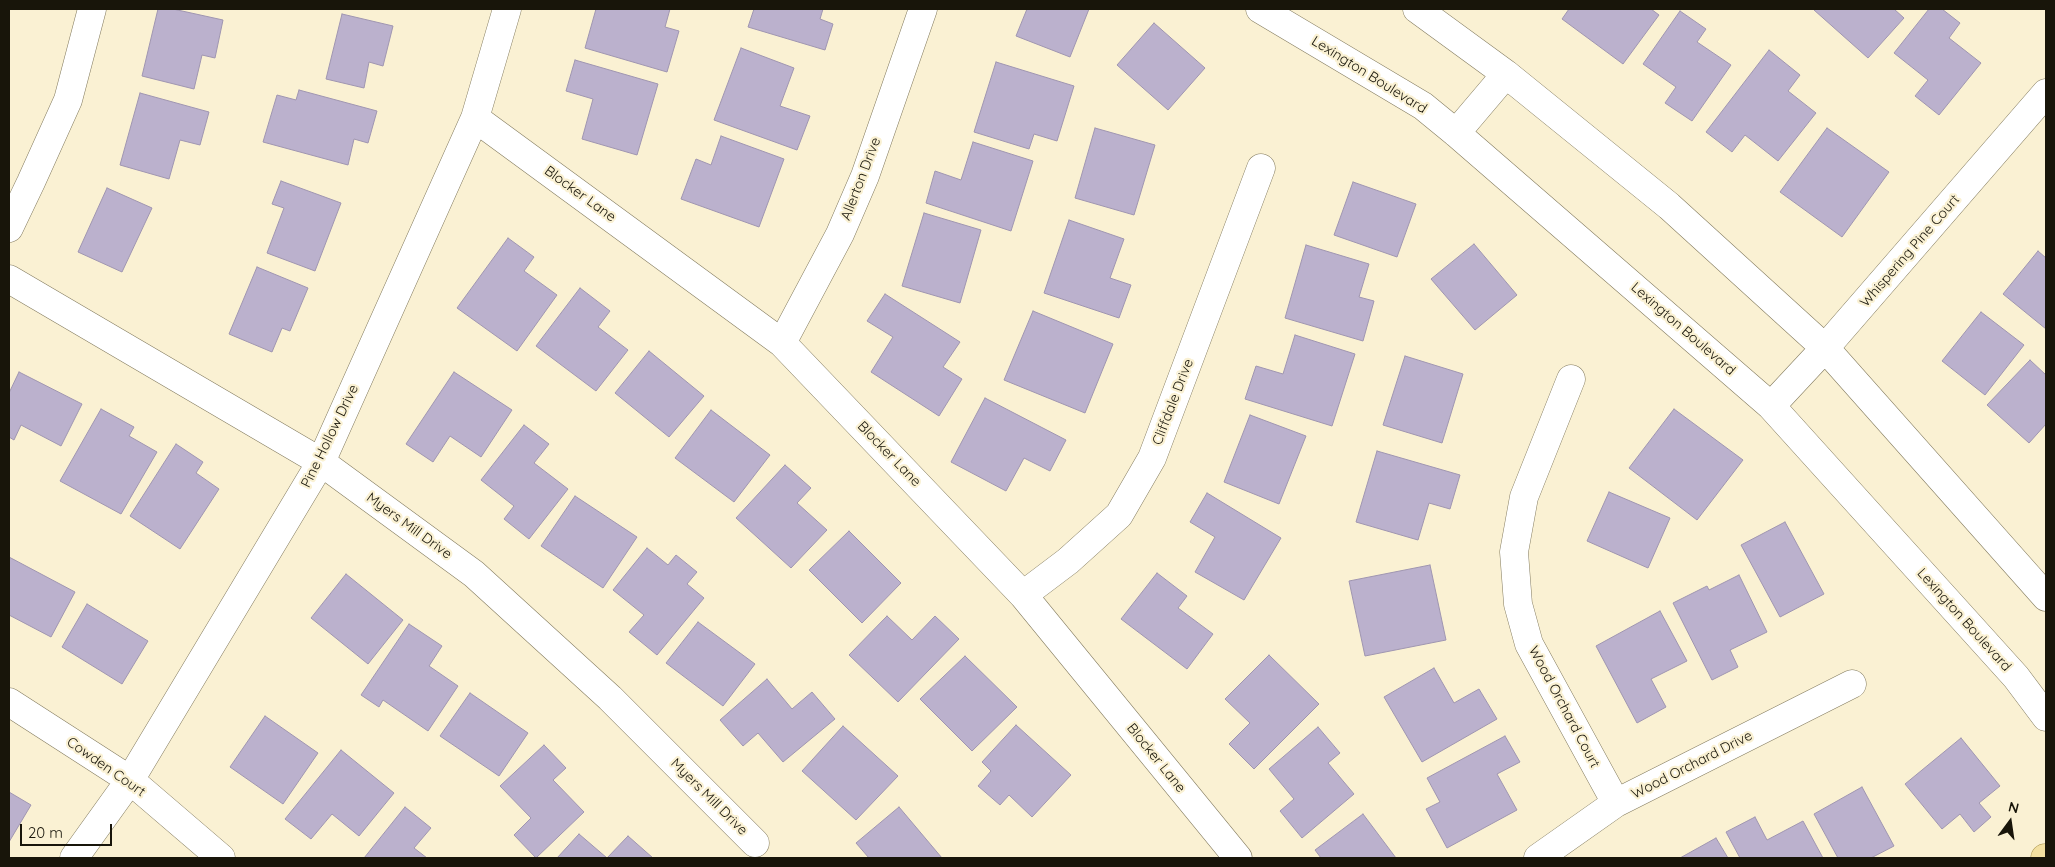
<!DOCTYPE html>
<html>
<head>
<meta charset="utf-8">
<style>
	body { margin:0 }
	#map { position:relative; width:2055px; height:867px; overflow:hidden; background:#faf1d3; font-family:Quicksand,sans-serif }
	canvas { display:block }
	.frame { position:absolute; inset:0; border:10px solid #18150a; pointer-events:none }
	.north { position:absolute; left:1985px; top:797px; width:50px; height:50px; -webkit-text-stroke:4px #faf1d3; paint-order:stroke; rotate:14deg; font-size:14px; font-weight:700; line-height:20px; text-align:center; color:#18150a }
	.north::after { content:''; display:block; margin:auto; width:18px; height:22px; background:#18150a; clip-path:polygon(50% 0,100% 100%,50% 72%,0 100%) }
	.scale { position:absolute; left:20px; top:824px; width:92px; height:22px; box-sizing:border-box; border:2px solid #18150a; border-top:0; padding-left:6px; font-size:15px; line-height:18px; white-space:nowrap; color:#18150a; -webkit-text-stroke:4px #faf1d3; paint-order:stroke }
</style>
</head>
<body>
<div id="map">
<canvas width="2055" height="867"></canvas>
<div class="frame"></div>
<div class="north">N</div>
<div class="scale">20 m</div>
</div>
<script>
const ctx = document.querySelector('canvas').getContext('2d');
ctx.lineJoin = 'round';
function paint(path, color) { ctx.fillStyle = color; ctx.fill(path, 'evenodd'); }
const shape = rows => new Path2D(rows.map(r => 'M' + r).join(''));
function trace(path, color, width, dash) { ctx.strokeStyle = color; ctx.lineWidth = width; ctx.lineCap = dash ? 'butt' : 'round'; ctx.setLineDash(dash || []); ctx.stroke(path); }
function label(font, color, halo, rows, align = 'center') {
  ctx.font = font + ' Quicksand,sans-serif'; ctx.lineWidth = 4.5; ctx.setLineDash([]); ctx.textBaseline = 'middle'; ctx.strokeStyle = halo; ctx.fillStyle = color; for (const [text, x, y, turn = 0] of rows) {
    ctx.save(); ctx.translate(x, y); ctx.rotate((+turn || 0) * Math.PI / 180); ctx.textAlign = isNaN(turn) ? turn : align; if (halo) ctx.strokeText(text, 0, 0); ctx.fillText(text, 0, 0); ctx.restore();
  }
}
const building = shape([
	[158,9,173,9,223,20,215,58,202,55,194,89,142,76,158,9],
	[596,9,670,9,665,27,679,31,667,72,585,48,596,9],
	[754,9,823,9,820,19,833,24,825,50,748,27,754,9],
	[1027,9,1089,9,1070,57,1016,36,1027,9],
	[1569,9,1651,9,1659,15,1623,64,1562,19,1569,9],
	[1815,9,1894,9,1904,18,1868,58,1814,10,1815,9],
	[1929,9,1942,9,1960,23,1949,38,1981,63,1939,115,1915,96,1928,80,1894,53,1929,9],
	[1680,11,1706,29,1697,42,1731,65,1692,121,1665,103,1676,87,1643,64,1680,11],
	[342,14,393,26,383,66,369,62,364,88,326,79,342,14],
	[1154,23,1205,68,1168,110,1117,65,1154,23],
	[741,48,794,68,780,106,810,116,797,150,714,120,741,48],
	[1769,50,1800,75,1788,91,1816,113,1778,161,1745,135,1732,152,1706,132,1769,50],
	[575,60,658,84,637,155,582,139,593,99,566,91,575,60],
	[996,62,1074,86,1057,141,1034,134,1029,149,974,132,996,62],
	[299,90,377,111,368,143,354,139,348,165,263,142,277,95,296,100,299,90],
	[140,93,209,112,200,145,180,140,169,179,120,165,140,93],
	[1095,128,1155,145,1134,215,1075,198,1095,128],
	[1827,128,1889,172,1842,237,1780,192,1827,128],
	[721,136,784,159,759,227,681,199,696,159,711,165,721,136],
	[973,142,1033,161,1011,231,926,203,935,171,961,180,973,142],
	[281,181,341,203,315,271,267,253,284,208,272,204,281,181],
	[1353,182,1416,204,1397,257,1334,235,1353,182],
	[107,188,152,208,122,272,78,252,107,188],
	[924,213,981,230,960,303,902,286,924,213],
	[1069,220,1124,239,1110,278,1131,285,1119,318,1044,293,1069,220],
	[508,238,534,257,524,271,557,295,517,351,457,308,508,238],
	[1474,244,1517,295,1475,330,1431,279,1474,244],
	[1306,245,1369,264,1359,297,1374,301,1363,341,1285,318,1306,245],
	[2038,251,2046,258,2046,329,2003,294,2038,251],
	[257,267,308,288,290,331,282,328,272,352,229,334,257,267],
	[580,288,610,311,598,327,628,350,596,391,536,346,580,288],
	[885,294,960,342,943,367,962,379,939,416,871,372,893,337,867,321,885,294],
	[1033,311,1113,344,1085,413,1004,380,1033,311],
	[1981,312,2024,345,1985,395,1942,361,1981,312],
	[1295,335,1355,354,1332,426,1245,399,1256,366,1283,374,1295,335],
	[649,351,704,396,669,437,615,393,649,351],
	[1405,356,1463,374,1442,443,1383,425,1405,356],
	[2030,360,2046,375,2046,424,2029,443,1987,405,2030,360],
	[19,372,82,404,61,446,21,425,14,440,9,437,9,393,19,372],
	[454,372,512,410,481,457,450,436,433,462,406,444,454,372],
	[985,398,1066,440,1050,471,1024,458,1006,491,951,462,985,398],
	[101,409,134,427,129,436,157,452,121,514,60,481,101,409],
	[1674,409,1743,460,1697,520,1629,468,1674,409],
	[711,410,770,455,734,502,675,458,711,410],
	[1250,415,1306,436,1279,504,1224,482,1250,415],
	[524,425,549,444,534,463,568,489,529,539,504,519,514,506,481,480,524,425],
	[176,444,203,462,196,473,219,489,180,549,130,516,176,444],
	[1377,451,1460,475,1450,509,1429,503,1418,540,1356,522,1377,451],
	[785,465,811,488,797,503,827,530,791,568,736,518,785,465],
	[1609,492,1670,518,1648,568,1587,541,1609,492],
	[1207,493,1281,538,1244,600,1195,572,1215,537,1190,522,1207,493],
	[575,496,637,537,603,588,541,546,575,496],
	[1785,522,1824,594,1780,617,1741,545,1785,522],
	[849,531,901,583,862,623,809,570,849,531],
	[647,548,668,565,676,555,697,572,687,584,704,598,657,655,629,632,644,615,613,590,647,548],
	[9,557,75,592,51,637,9,615,9,557],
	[1430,565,1446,640,1365,656,1349,581,1430,565],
	[1157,573,1187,596,1178,608,1213,634,1187,669,1121,619,1157,573],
	[346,574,403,620,368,664,311,618,346,574],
	[1739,575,1767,632,1730,650,1738,667,1712,680,1673,603,1707,586,1709,590,1739,575],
	[87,604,148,641,122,684,62,647,87,604],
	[1660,611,1687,661,1651,679,1666,707,1637,723,1596,646,1660,611],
	[887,616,912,640,935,616,959,639,898,702,849,655,887,616],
	[698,622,755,664,723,706,666,663,698,622],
	[409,624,442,646,429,666,458,686,428,731,383,700,379,707,361,695,409,624],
	[1269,655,1319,704,1254,769,1229,744,1250,723,1225,699,1269,655],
	[965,656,1017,707,972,751,920,699,965,656],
	[1434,668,1454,703,1479,689,1497,719,1422,762,1384,697,1434,668],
	[767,679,792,709,812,692,835,719,783,762,758,733,743,746,720,720,767,679],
	[470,693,528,733,499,776,440,736,470,693],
	[265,716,318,753,283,804,230,767,265,716],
	[1016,725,1071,775,1032,817,1009,795,1000,805,978,786,991,771,982,762,1016,725],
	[843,726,898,776,856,820,802,771,843,726],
	[1318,727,1340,753,1328,763,1354,794,1302,838,1280,811,1294,799,1269,769,1318,727],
	[1505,736,1520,762,1497,774,1517,810,1447,848,1426,809,1440,802,1427,778,1505,736],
	[1961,738,2000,786,1979,803,1991,817,1974,832,1960,814,1942,829,1905,784,1961,738],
	[544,745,566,768,553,780,584,812,536,858,514,835,531,818,500,786,544,745],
	[341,750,394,793,359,836,332,814,311,839,285,819,341,750],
	[1862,787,1894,846,1871,858,1838,858,1814,814,1862,787],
	[9,792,31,805,9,842,9,792],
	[405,807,431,828,414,848,427,858,364,858,405,807],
	[899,807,942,858,869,858,856,843,899,807],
	[1363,814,1396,858,1321,858,1315,850,1363,814],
	[1755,817,1767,840,1803,821,1823,858,1740,858,1726,832,1755,817],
	[579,834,607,858,557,858,579,834],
	[628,836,653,858,607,858,628,836],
	[1716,838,1728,858,1680,858,1716,838]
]);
const minor = shape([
	[1260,9,1423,106,1456,133,1771,406,2016,677,2046,717],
	[1417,9,1506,74,1669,206,1825,348,2046,597],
	[475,118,782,343,1023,595,1238,858],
	[1456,133,1506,74],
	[9,228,31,182,68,100,92,9],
	[9,279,321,462,474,574,610,698,755,843],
	[782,343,840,234,865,176,923,9],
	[1571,379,1524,497,1514,552,1518,604,1529,644,1616,803],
	[1771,406,1825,348,2046,93],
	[1023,595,1068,561,1119,515,1152,458,1261,168],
	[9,702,130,780,221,858],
	[74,858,130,780,321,462,475,118,507,9],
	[1538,858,1616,803,1852,684]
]);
const major = shape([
	[2045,858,2046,858]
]);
const streetNames = [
	["Lexington Boulevard",1369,75,32],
	["Allerton Drive",861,179,-69],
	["Blocker Lane",580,194,36],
	["Whispering Pine Court",1910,251,-49],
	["Lexington Boulevard",1683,329,41],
	["Cliffdale Drive",1173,402,-69],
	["Pine Hollow Drive",330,436,-64],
	["Blocker Lane",889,454,46],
	["Myers Mill Drive",409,526,36],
	["Lexington Boulevard",1964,620,48],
	["Wood Orchard Court",1564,707,62],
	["Blocker Lane",1156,758,51],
	["Wood Orchard Drive",1692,765,-27],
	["Cowden Court",106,767,35],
	["Myers Mill Drive",709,797,45]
];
paint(building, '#bbb1cd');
trace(building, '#9f95b0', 1);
trace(minor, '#837b5f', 29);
trace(major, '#a18b43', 29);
trace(minor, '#fff', 28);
trace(major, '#f3e0a1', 28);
label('14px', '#18150a', '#faf1d3', streetNames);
</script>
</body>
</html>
